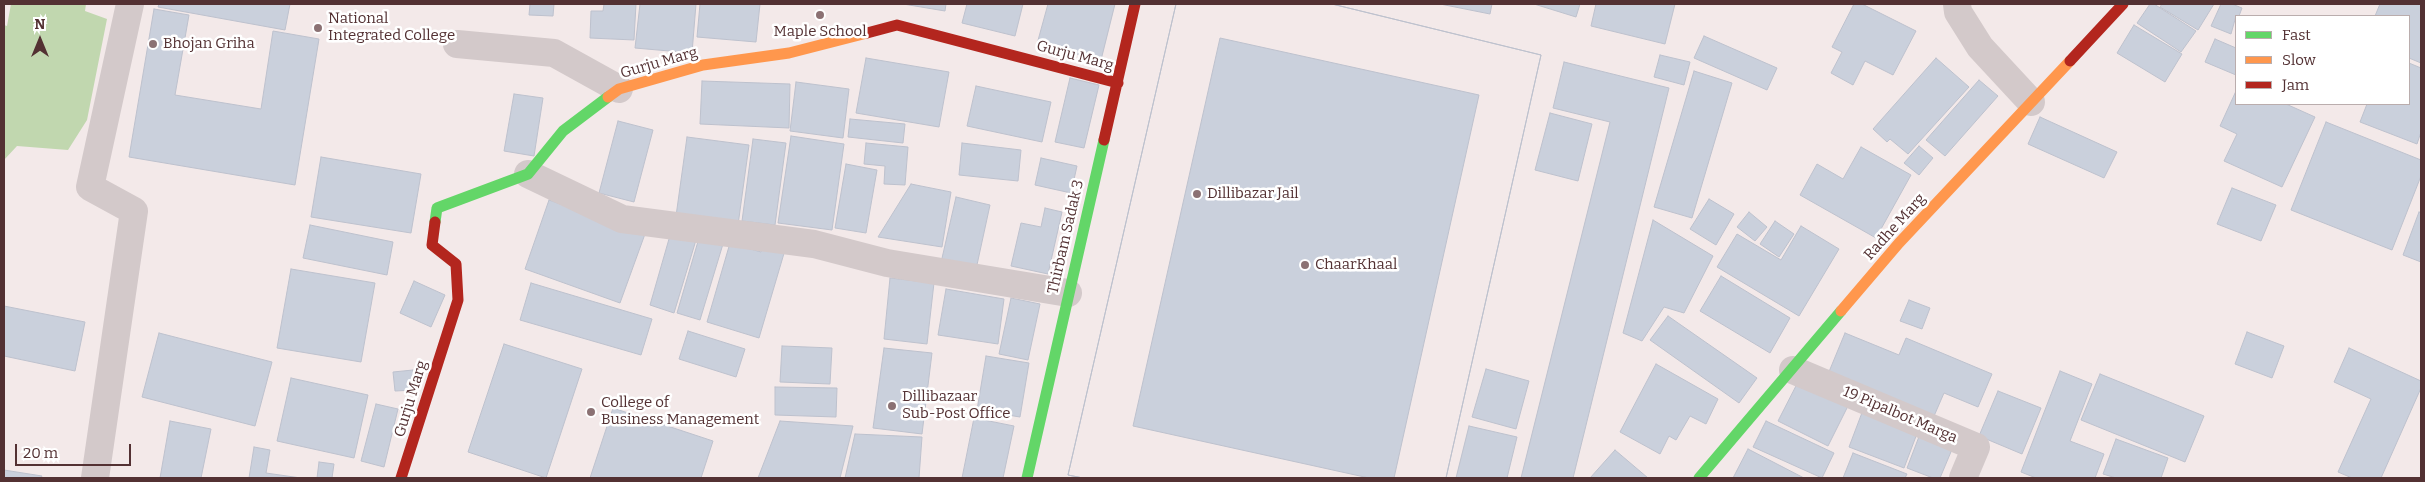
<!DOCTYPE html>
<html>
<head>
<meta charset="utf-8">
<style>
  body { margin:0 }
  #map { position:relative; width:2425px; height:482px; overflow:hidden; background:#f3e9e9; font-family:Bitter,serif }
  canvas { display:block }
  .frame { position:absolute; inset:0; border:5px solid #533133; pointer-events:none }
  .legend { position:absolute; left:2235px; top:15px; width:175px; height:90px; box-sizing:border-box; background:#fff; border:1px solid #baadad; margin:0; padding:6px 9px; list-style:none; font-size:15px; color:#533133 }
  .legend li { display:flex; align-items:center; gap:10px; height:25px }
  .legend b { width:25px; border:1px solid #baadad }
  .north { position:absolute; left:15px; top:15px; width:50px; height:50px; -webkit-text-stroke:4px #fff; paint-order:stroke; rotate:0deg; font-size:14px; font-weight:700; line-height:20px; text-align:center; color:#533133 }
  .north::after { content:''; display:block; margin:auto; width:18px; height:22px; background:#533133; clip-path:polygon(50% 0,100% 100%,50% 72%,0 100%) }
  .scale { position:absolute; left:15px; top:444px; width:116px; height:22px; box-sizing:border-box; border:2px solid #533133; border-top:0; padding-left:6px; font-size:15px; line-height:18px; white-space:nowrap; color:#533133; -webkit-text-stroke:4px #fff; paint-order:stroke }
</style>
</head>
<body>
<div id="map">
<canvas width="2425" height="482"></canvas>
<div class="frame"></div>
<ul class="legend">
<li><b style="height:6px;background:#63d668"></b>Fast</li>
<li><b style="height:6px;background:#ff974d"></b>Slow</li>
<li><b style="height:6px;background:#b3261e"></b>Jam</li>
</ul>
<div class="north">N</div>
<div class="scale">20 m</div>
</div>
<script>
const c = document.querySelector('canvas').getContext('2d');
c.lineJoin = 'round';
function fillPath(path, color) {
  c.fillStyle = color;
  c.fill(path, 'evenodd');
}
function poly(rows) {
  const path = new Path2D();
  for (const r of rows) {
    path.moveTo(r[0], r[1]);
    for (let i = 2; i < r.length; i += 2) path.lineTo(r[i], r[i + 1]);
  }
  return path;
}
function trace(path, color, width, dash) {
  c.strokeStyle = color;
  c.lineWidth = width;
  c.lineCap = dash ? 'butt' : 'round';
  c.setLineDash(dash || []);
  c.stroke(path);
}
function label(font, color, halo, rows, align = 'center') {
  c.font = font + ' Bitter,serif';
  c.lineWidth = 5;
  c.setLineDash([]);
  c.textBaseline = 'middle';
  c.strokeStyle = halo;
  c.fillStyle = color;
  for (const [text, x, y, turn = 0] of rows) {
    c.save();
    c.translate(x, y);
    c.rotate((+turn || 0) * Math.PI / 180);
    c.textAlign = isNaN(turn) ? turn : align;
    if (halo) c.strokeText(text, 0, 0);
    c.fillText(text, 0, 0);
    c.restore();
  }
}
const green = poly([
  [11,4,86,4,85,11,107,19,87,120,68,150,17,146,4,160,4,25,7,26]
]);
const building = poly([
  [159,4,290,4,285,30,158,7,159,4],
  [530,4,554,4,553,16,529,15,530,4],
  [604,4,636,4,634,40,590,38,591,11,603,11,604,4],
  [640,4,696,4,692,53,635,48,640,4],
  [700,4,760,4,756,42,697,37,700,4],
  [903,4,946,4,945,11,903,4],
  [967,4,1023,4,1015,36,962,23,967,4],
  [1048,4,1115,4,1101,60,1037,44,1048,4],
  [1176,4,1332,4,1541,55,1446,478,1394,478,1479,95,1220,38,1133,426,1369,478,1083,478,1068,475,1176,4],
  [1176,4,1332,4,1541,55,1446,478,1083,478,1068,475,1176,4],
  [1440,4,1492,4,1490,14,1440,4],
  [1534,4,1580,4,1576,17,1534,4],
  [1596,4,1675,4,1665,44,1591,26,1596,4],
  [1854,4,1862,4,1916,31,1893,75,1865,61,1853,85,1831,73,1842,52,1832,47,1854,4],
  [2150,4,2154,4,2196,31,2181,52,2137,23,2150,4],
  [2162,4,2214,4,2198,30,2160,7,2162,4],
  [2221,4,2232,4,2242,8,2239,16,2236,16,2231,34,2211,26,2221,4],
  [2380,4,2421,4,2421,63,2409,58,2409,16,2375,16,2380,4],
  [154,9,189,15,175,95,261,109,273,31,319,39,295,185,129,157,154,9],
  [2134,25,2182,54,2165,82,2117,53,2134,25],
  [1704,36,1777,68,1767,90,1694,58,1704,36],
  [2215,39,2236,48,2236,75,2205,62,2215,39],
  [1660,55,1690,62,1684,85,1654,77,1660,55],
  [866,58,949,72,939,127,856,113,866,58],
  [1936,58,1969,87,1908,154,1890,139,1887,142,1873,129,1936,58],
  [1564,62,1669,88,1573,478,1521,478,1610,122,1553,108,1564,62],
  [2409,63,2421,68,2421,132,2417,144,2360,122,2367,104,2409,104,2409,63],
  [1694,71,1732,83,1692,218,1654,207,1694,71],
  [1070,78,1099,85,1084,148,1055,142,1070,78],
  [1979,80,1998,96,1945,156,1926,140,1979,80],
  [702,81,790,84,789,128,700,124,702,81],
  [796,82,849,89,843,138,790,131,796,82],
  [976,86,1051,102,1042,142,967,126,976,86],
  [2236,91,2236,104,2286,104,2315,117,2282,187,2224,161,2237,134,2220,126,2236,91],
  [514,94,543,98,534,156,504,151,514,94],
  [1550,113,1592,124,1578,181,1535,170,1550,113],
  [2040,117,2117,152,2104,178,2028,144,2040,117],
  [850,119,905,124,903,143,848,137,850,119],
  [618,121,653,130,634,202,599,193,618,121],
  [2326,122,2421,160,2421,176,2392,250,2291,210,2326,122],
  [791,136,844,144,832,230,778,223,791,136],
  [687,137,749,145,738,225,676,216,687,137],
  [753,139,786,143,775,225,742,221,753,139],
  [866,143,908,147,905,185,884,184,885,166,864,164,866,143],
  [962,143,1021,150,1018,181,959,175,962,143],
  [1919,146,1933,158,1919,175,1904,163,1919,146],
  [1861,147,1911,175,1876,238,1800,195,1817,164,1843,179,1861,147],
  [321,157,421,174,411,233,311,217,321,157],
  [1041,158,1077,166,1071,193,1035,185,1041,158],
  [846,164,877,170,866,233,835,228,846,164],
  [911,184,951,192,942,247,878,237,911,184],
  [2232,188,2276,205,2261,241,2217,224,2232,188],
  [956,197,990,205,975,274,940,267,956,197],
  [1709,199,1734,214,1716,245,1690,229,1709,199],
  [549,200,645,234,620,303,525,269,549,200],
  [1045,208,1062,212,1048,274,1011,266,1021,223,1041,227,1045,208],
  [1749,212,1767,227,1755,241,1737,227,1749,212],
  [2419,212,2421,213,2421,262,2403,255,2419,212],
  [1653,220,1713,256,1684,313,1664,307,1642,341,1623,333,1653,220],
  [1775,221,1794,234,1779,257,1760,244,1775,221],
  [310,225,393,242,387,275,303,258,310,225],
  [1801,226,1839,249,1799,316,1717,267,1737,234,1781,260,1801,226],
  [671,232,696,240,674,313,650,305,671,232],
  [699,238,723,244,700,320,677,313,699,238],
  [730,243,761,252,763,244,785,250,759,338,707,322,730,243],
  [291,269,375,283,361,362,277,348,291,269],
  [1721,276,1790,318,1770,353,1700,311,1721,276],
  [890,278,934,283,927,344,884,339,890,278],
  [414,281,445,295,431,327,400,313,414,281],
  [531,283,652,319,641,355,520,320,531,283],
  [946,289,1004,299,998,344,938,335,946,289],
  [1011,298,1040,304,1028,360,999,354,1011,298],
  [1909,300,1930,308,1922,329,1900,321,1909,300],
  [4,306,85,322,75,371,4,356,4,306],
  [1668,316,1757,378,1739,403,1650,340,1668,316],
  [688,331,745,349,736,377,679,359,688,331],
  [2247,332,2284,346,2272,378,2235,364,2247,332],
  [159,333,272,362,255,426,142,397,159,333],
  [1845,333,1899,355,1906,338,1992,374,1978,407,1944,393,1931,423,1826,379,1845,333],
  [504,344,582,369,546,478,468,452,504,344],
  [782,346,832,348,830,384,780,382,782,346],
  [884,348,932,353,922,434,873,428,884,348],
  [2349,348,2421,381,2421,388,2381,478,2352,478,2338,472,2371,399,2334,382,2349,348],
  [986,356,1029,363,1020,417,977,410,986,356],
  [1656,364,1718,399,1706,424,1690,416,1676,440,1669,436,1660,454,1620,432,1656,364],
  [1486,369,1529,381,1516,429,1472,417,1486,369],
  [413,370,415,390,395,391,393,372,413,370],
  [2060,371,2092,384,2070,441,2104,454,2095,478,2036,478,2021,472,2060,371],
  [2100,374,2204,416,2185,462,2081,420,2100,374],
  [291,378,368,395,354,458,277,441,291,378],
  [1799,380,1849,404,1828,446,1778,421,1799,380],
  [775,387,837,388,836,417,775,415,775,387],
  [1998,391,2041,408,2022,454,1979,436,1998,391],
  [376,404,398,409,384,467,361,461,376,404],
  [613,408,713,441,701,478,590,478,613,408],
  [1863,410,1918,431,1904,468,1849,447,1863,410],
  [974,418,1014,426,1003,478,962,478,974,418],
  [170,421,211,429,201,478,160,478,170,421],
  [780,421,853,426,840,478,758,478,780,421],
  [1766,421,1834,453,1822,478,1753,447,1766,421],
  [1469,426,1517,437,1507,478,1456,478,1469,426],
  [855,434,922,437,919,478,845,478,855,434],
  [1920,434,1953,447,1940,478,1933,478,1907,468,1920,434],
  [2116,439,2168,458,2161,478,2116,478,2103,474,2116,439],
  [254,447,270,450,266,473,301,478,249,478,254,447],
  [1748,449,1804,478,1733,478,1748,449],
  [1615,450,1648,478,1590,478,1615,450],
  [1853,453,1907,474,1905,478,1843,478,1853,453],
  [319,462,334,464,332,478,317,478,319,462],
  [4,470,42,476,41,478,4,478,4,470]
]);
const street = poly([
  [1957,4,1958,12,1980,47,2031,102],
  [457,44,554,53,619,89],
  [528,174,622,219,814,244,887,263,1068,293],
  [1793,370,1976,447,1963,478],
  [95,478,134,211,90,187,130,4]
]);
const fast = poly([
  [435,222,437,208,528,174,563,131,608,97],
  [1027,478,1104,140],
  [1699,478,1841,311]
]);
const slow = poly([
  [608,97,619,89,703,65,789,53,867,33],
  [1841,311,1899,243,2070,61]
]);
const jam = poly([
  [867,33,897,25,1118,83],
  [2070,61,2123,4],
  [1104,140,1135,4],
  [401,478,458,300,456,264,432,245,435,222]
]);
const markers = [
  [820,15,5,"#8b7173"],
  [318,28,5,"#8b7173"],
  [153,44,5,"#8b7173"],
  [1197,194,5,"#8b7173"],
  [1305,265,5,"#8b7173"],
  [892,406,5,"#8b7173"],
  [591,412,5,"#8b7173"]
];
const poiNames = [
  ["National",328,19],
  ["Integrated College",328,36],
  ["Maple School",820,32,"center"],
  ["Bhojan Griha",163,44],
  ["Dillibazar Jail",1207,194],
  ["ChaarKhaal",1315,265],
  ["Dillibazaar",902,397],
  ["Sub-Post Office",902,414],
  ["College of",601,403],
  ["Business Management",601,420]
];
const streetNames = [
  ["Gurju Marg",1075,56,15],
  ["Gurju Marg",659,63,-16],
  ["Radhe Marg",1895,227,-48],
  ["Thirbam Sadak 3",1066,237,-77],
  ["Gurju Marg",411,399,-73],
  ["19 Pipalbot Marga",1900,415,23]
];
fillPath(green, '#c1d7af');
fillPath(building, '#cad0dc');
trace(building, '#bdc1cd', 1);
trace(street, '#d3c9ca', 28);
trace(fast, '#63d668', 11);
trace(slow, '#ff974d', 11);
trace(jam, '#b3261e', 11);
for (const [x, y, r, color] of markers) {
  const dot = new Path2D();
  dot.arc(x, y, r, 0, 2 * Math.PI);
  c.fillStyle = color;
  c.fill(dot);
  trace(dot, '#fff', 2);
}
label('15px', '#533133', '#fff', poiNames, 'left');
label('15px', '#533133', '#fff', streetNames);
</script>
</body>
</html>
